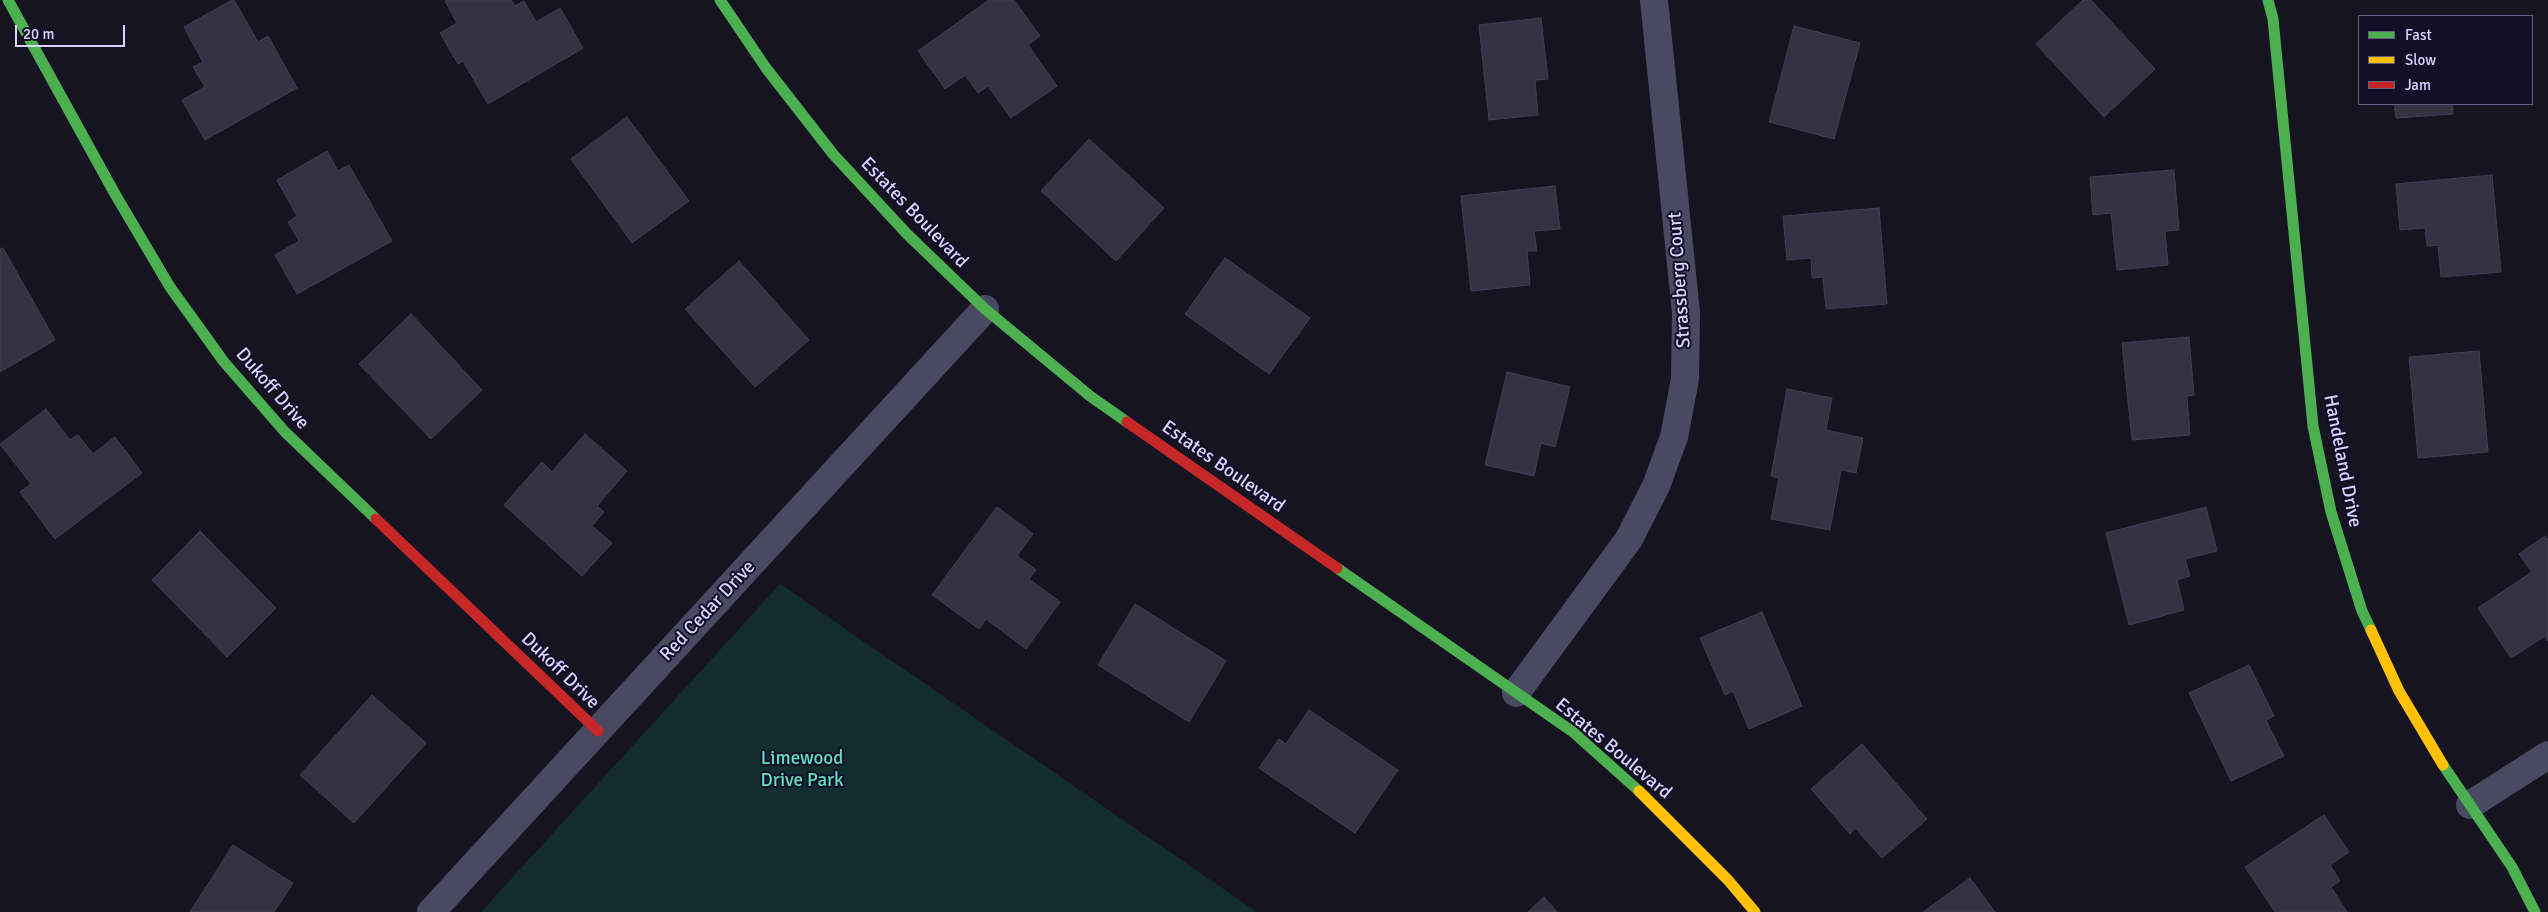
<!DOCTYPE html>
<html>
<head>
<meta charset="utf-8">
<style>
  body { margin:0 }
  #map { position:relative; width:2548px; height:912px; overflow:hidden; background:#161421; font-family:Signika,sans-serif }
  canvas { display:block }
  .legend { position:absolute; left:2358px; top:15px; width:175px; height:90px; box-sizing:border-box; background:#130f26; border:1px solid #625e7d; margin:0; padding:6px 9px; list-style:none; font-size:15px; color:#d9d4ff }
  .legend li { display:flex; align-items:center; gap:10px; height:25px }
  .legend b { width:25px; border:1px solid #625e7d }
  .scale { position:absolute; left:15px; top:25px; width:110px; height:22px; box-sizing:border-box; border:2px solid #d9d4ff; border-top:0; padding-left:6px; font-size:15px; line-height:18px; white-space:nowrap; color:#d9d4ff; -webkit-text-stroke:4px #130f26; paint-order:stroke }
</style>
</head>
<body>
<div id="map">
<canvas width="2548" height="912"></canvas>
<ul class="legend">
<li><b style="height:6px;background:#4caf50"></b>Fast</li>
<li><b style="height:6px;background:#ffc107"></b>Slow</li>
<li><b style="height:6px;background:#c62828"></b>Jam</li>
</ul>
<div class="scale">20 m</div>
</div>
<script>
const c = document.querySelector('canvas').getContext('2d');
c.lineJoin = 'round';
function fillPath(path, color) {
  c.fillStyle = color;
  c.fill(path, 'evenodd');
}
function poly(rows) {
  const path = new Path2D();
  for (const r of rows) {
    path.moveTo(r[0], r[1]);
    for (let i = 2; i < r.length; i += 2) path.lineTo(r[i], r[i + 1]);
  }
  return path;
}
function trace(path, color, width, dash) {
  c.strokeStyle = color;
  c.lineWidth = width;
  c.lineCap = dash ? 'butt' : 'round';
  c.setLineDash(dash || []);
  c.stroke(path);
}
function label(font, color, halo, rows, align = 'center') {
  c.font = font + ' Signika,sans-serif';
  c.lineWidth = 4;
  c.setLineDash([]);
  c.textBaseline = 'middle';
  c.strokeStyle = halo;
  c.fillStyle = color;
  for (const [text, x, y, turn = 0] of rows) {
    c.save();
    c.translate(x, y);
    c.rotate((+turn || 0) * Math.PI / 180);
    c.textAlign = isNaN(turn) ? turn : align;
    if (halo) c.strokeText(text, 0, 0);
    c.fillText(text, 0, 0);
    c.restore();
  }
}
const green = poly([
  [780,584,1257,912,481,912]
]);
const building = poly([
  [232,0,234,0,258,42,268,36,297,88,205,140,182,100,205,87,193,67,203,62,184,27,232,0],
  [447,0,511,0,515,6,524,1,536,22,560,8,583,48,488,104,463,61,458,64,440,33,457,23,445,1,447,0],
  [989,0,1014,0,1040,36,1028,45,1057,86,1011,118,988,86,978,93,965,75,945,89,918,51,989,0],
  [2083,0,2091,0,2155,69,2104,117,2036,44,2083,0],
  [1541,18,1548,79,1535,80,1538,115,1489,120,1479,25,1541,18],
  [1794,26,1860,43,1834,139,1769,122,1794,26],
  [2394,104,2452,104,2453,114,2396,118,2394,104],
  [627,117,689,201,632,243,571,159,627,117],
  [1089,139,1164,208,1116,261,1041,191,1089,139],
  [327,151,338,171,349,165,392,241,297,294,275,255,299,241,288,222,297,216,277,180,327,151],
  [2174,170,2179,230,2165,231,2168,265,2117,270,2111,213,2093,215,2090,177,2174,170],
  [2492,175,2501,272,2441,277,2438,245,2427,246,2425,228,2400,230,2396,184,2492,175],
  [1555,186,1560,229,1534,231,1537,251,1527,251,1530,285,1471,291,1461,196,1555,186],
  [1879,208,1887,304,1826,309,1823,277,1812,278,1811,258,1787,260,1783,216,1879,208],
  [3,248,55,340,0,372,0,249,3,248],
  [1225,258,1310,318,1269,374,1185,314,1225,258],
  [739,261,809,340,755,387,685,309,739,261],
  [411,314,482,390,431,439,359,364,411,314],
  [2189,337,2194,395,2187,396,2190,435,2132,440,2122,343,2189,337],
  [2479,351,2488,452,2418,458,2409,357,2479,351],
  [1507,372,1570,387,1555,447,1541,443,1534,476,1485,465,1507,372],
  [1787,389,1832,398,1826,430,1863,438,1856,473,1841,470,1830,530,1771,519,1779,478,1771,476,1787,389],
  [46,409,70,440,78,435,93,454,115,437,142,473,55,539,20,492,31,484,0,444,46,409],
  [585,434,627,471,597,506,604,512,592,526,612,543,582,576,504,505,542,462,552,472,585,434],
  [997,507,1033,534,1017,556,1036,570,1029,579,1060,602,1026,649,986,619,979,629,932,595,997,507],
  [2206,507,2217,551,2185,559,2190,576,2177,580,2184,610,2129,625,2106,533,2206,507],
  [200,531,276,608,227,657,152,580,200,531],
  [2545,536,2548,540,2548,641,2545,636,2511,658,2478,608,2532,572,2519,554,2545,536],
  [1135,604,1226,661,1189,722,1098,665,1135,604],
  [1762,612,1802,706,1749,729,1733,691,1725,695,1700,638,1762,612],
  [2249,665,2274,716,2266,720,2284,756,2231,781,2189,693,2249,665],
  [372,695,426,743,354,823,300,775,372,695],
  [1309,710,1398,770,1355,833,1259,768,1279,739,1286,744,1309,710],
  [1862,744,1927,819,1882,858,1855,828,1850,834,1811,789,1862,744],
  [2324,815,2349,852,2330,865,2340,881,2331,887,2347,912,2275,912,2245,867,2324,815],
  [233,845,293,883,274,912,190,912,233,845],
  [1970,878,1995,912,1923,912,1970,878],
  [1544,897,1557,912,1528,912,1544,897]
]);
const street = poly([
  [1516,693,1629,539,1656,486,1674,437,1685,379,1686,313,1654,0],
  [2470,805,2548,755],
  [431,912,985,309]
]);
const fast = poly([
  [8,0,115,194,170,287,224,362,285,432,376,519],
  [720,0,766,68,833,154,907,234,985,309,1090,396,1127,422],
  [2268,0,2273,19,2313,426,2331,512,2362,611,2371,630],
  [1337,568,1573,732,1639,791],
  [2443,765,2512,867,2535,912]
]);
const slow = poly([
  [2371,630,2399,691,2443,765],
  [1639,791,1728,880,1755,912]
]);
const jam = poly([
  [1127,422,1337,568],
  [376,519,598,731]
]);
const streetNames = [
  ["Estates Boulevard",914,213,46],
  ["Strassberg Court",1680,280,-94],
  ["Dukoff Drive",272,389,49],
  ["Handeland Drive",2342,461,79],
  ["Estates Boulevard",1223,467,35],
  ["Red Cedar Drive",708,611,-47],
  ["Dukoff Drive",560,671,44],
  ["Estates Boulevard",1613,749,40]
];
const parkNames = [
  ["Limewood",802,759],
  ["Drive Park",802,781]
];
fillPath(green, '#132c2d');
fillPath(building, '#343243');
trace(building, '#433f54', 1);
trace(street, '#4a4962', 28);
trace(fast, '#4caf50', 11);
trace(slow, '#ffc107', 11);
trace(jam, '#c62828', 11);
label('19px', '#d9d4ff', '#130f26', streetNames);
label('19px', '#5fe0c0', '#130f26', parkNames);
</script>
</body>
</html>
